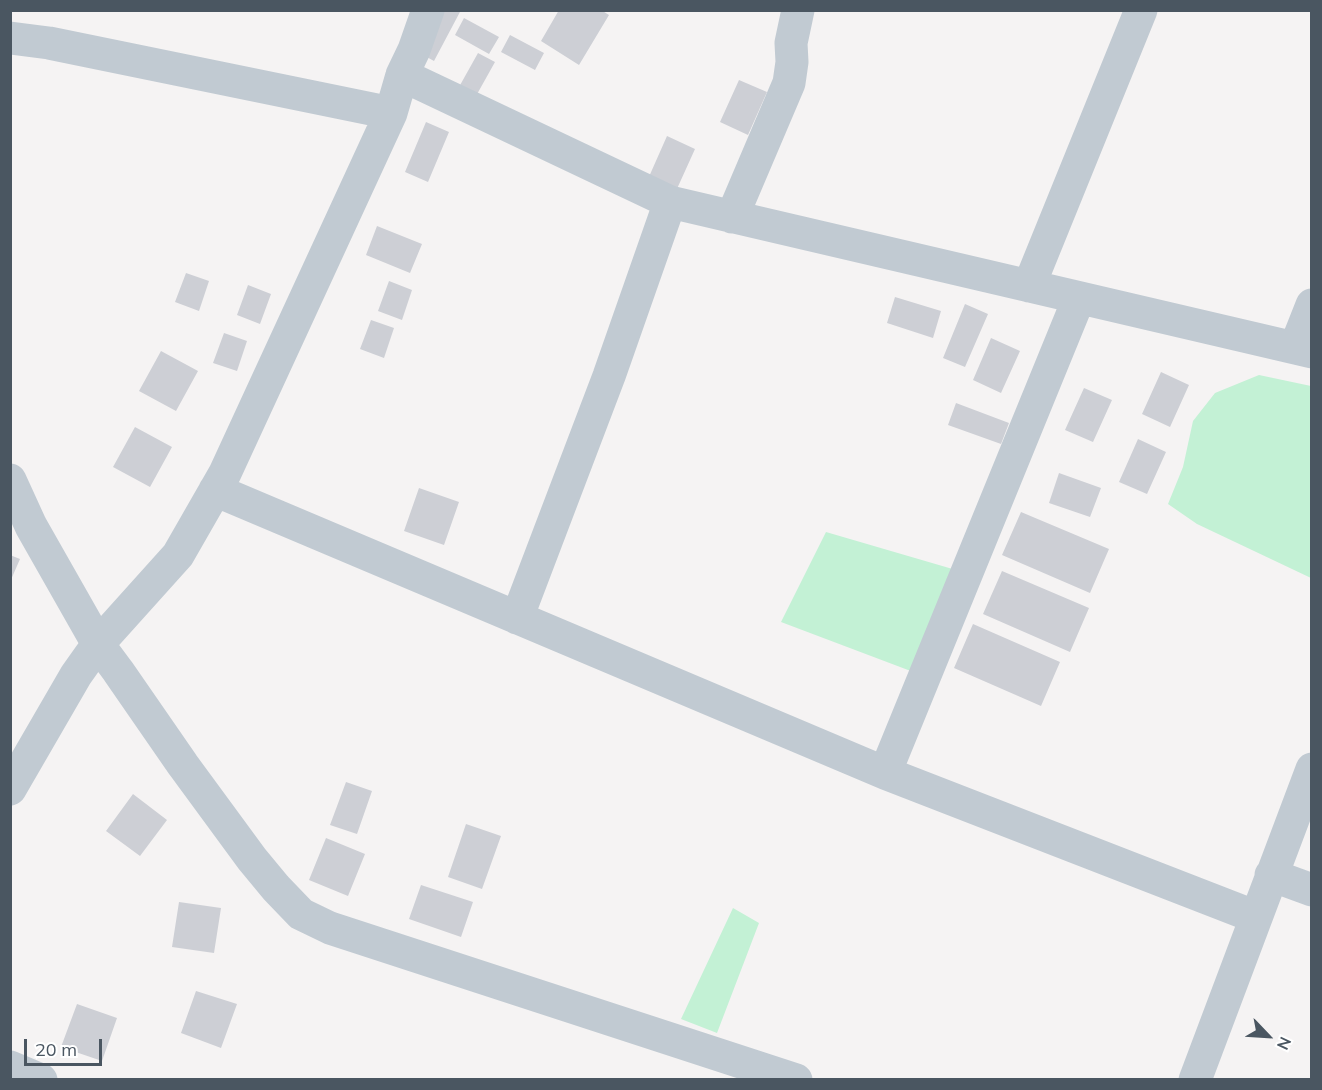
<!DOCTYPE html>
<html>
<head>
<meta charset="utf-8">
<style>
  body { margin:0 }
  #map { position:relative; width:1322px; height:1090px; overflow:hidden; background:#f5f3f3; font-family:Mulish,sans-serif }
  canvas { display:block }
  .frame { position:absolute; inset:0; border:12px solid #4a5661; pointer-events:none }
  .north { position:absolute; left:1238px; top:1006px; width:60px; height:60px; -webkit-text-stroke:4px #fff; paint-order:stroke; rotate:115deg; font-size:16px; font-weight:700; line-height:24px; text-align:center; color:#4a5661 }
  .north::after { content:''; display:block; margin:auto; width:21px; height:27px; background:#4a5661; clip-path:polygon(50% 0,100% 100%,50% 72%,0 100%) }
  .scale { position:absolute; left:24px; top:1039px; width:78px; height:27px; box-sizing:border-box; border:3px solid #4a5661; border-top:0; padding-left:8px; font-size:18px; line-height:21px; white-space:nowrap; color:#4a5661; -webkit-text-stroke:4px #fff; paint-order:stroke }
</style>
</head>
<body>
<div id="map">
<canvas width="1322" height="1090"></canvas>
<div class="frame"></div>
<div class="north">N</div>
<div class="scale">20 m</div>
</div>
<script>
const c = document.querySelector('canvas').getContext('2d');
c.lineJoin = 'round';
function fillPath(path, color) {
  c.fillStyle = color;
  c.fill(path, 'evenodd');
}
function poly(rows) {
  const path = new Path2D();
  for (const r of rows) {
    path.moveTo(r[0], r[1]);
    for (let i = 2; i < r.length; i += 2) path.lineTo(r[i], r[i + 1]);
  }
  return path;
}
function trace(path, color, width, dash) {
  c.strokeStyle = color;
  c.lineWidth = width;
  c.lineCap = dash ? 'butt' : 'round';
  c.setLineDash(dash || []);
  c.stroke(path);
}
const green = poly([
  [1259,375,1311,386,1311,578,1197,524,1168,504,1183,467,1193,421,1215,393],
  [826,532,956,570,916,673,781,622],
  [733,908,759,923,717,1033,681,1019]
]);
const building = poly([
  [436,10,461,10,434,61,414,50],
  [559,10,601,10,609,15,579,65,541,41],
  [464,18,499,37,489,54,455,35],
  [510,35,544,53,535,70,501,52],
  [478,53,495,62,476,96,459,87],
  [739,80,767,92,748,135,720,122],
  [426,122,449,132,428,182,405,172],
  [667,136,695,149,676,191,648,179],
  [377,226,422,244,410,273,366,255],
  [186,273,209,281,199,311,175,302],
  [389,281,412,290,402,320,378,311],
  [248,285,271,294,260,324,237,315],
  [895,297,941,311,933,338,887,323],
  [965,304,988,314,965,367,943,358],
  [371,320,394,328,384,358,360,349],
  [224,333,247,341,237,371,213,363],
  [991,338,1020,351,1001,393,973,380],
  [161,351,198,371,176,411,139,391],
  [1161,372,1189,385,1170,427,1142,414],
  [1084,388,1112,400,1093,442,1065,430],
  [956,403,1009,423,1001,444,948,425],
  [135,427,172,447,150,487,113,467],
  [1138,439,1166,452,1147,494,1119,482],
  [1059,473,1101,488,1090,517,1049,503],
  [419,488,459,502,444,545,404,531],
  [1021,512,1109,549,1090,593,1002,555],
  [10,555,20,559,10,582],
  [1002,571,1089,608,1070,652,983,614],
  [973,624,1060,662,1041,706,954,668],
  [346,782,372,791,357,834,330,825],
  [133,794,167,820,140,856,106,831],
  [466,824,501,836,482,889,448,877],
  [326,838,365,854,348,896,309,880],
  [421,885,473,902,461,937,409,919],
  [179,902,221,908,214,953,172,947],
  [196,991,237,1004,221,1048,181,1033],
  [77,1004,117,1018,102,1061,61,1047]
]);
const minor = poly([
  [10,38,49,43,391,113],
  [402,75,670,202,1312,352],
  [732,217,789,83,792,62,791,43,798,10],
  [1029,286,1141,10],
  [1295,348,1312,305],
  [10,480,31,526,98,644,118,671,183,765,252,859,276,888,301,914,330,928,796,1080],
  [215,490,885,773,1256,917],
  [517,618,609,376,670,202],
  [885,773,1079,298],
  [10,789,76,675,98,644,178,555,225,473,391,113,402,75,414,50,428,10],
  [1271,875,1312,890],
  [10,1067,41,1080],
  [1195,1080,1312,769]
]);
fillPath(green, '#c3f1d5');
fillPath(building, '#cdcfd5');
trace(minor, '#c1cad2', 33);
</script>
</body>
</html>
